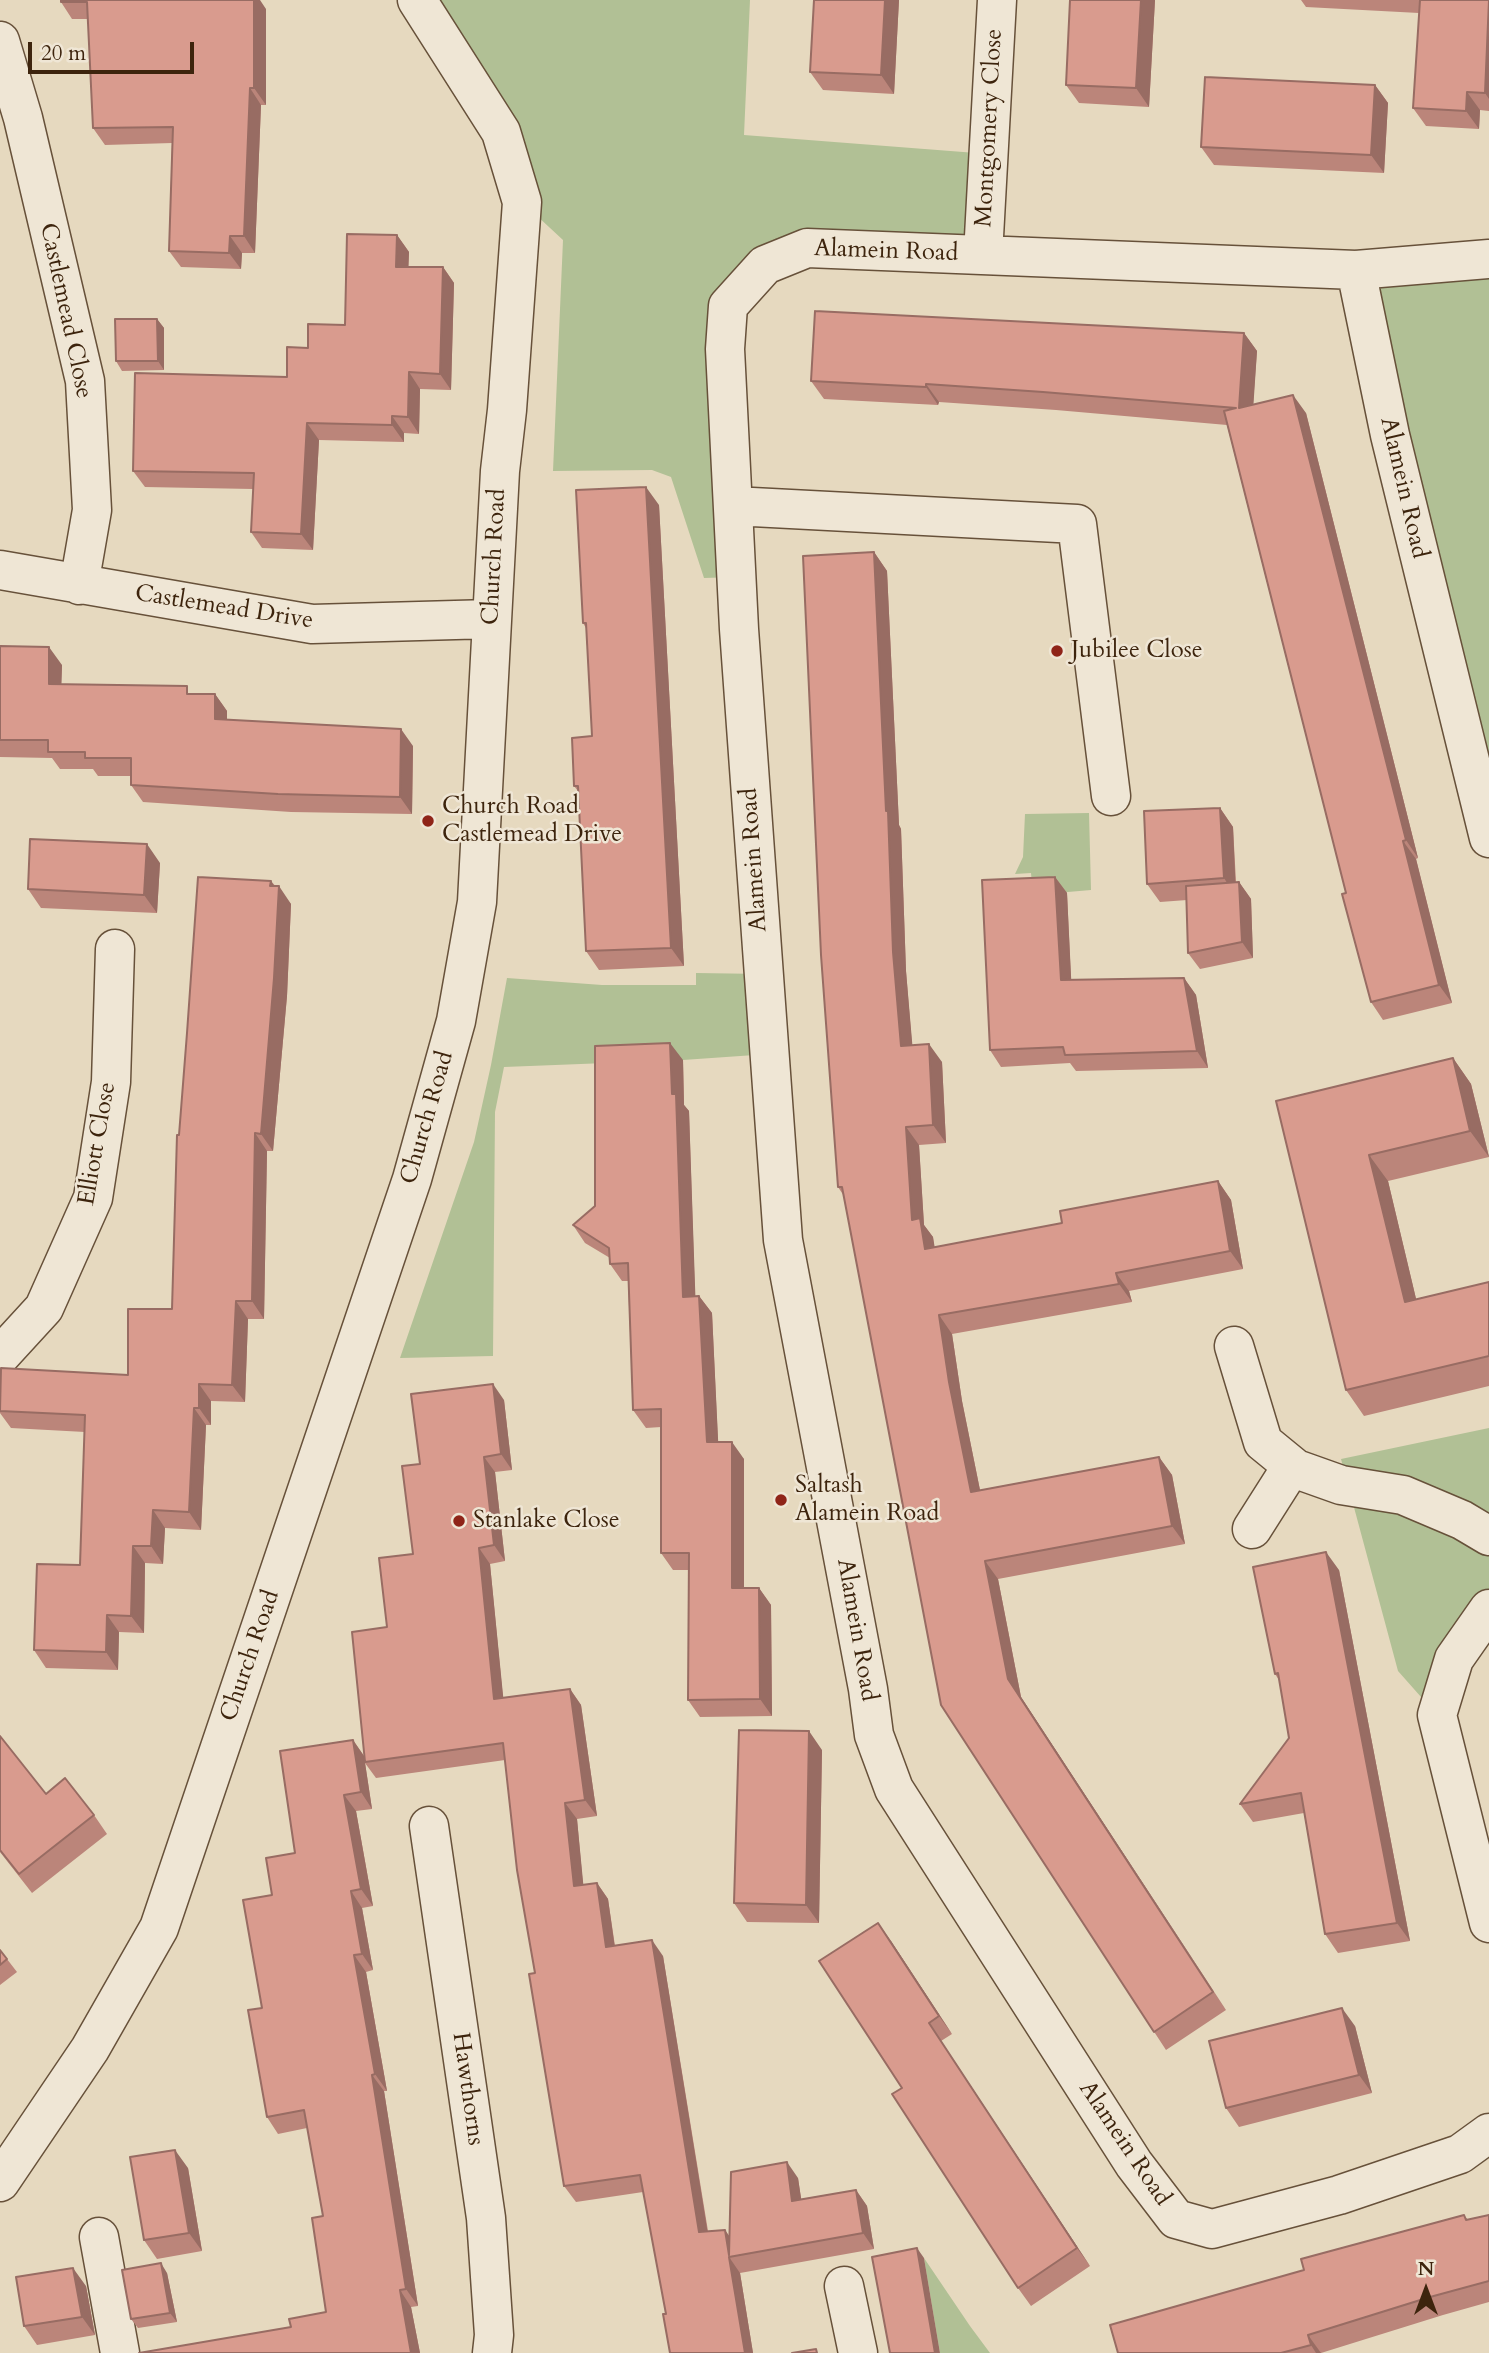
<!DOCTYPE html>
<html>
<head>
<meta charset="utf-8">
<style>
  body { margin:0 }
  #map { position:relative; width:1489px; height:2353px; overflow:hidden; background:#e6d9bf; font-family:Cardo,serif }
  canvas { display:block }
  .north { position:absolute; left:1391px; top:2255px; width:70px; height:70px; -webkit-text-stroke:5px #efe6d5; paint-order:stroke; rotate:0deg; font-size:19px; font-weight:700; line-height:28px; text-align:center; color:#3d240d }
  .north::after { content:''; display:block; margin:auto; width:24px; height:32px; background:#3d240d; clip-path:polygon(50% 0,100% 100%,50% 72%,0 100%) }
  .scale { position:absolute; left:28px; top:42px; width:166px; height:32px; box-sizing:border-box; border:4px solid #3d240d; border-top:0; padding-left:9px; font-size:21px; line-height:24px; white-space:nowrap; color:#3d240d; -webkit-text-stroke:5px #efe6d5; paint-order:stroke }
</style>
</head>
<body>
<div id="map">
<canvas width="1489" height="2353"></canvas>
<div class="north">N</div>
<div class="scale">20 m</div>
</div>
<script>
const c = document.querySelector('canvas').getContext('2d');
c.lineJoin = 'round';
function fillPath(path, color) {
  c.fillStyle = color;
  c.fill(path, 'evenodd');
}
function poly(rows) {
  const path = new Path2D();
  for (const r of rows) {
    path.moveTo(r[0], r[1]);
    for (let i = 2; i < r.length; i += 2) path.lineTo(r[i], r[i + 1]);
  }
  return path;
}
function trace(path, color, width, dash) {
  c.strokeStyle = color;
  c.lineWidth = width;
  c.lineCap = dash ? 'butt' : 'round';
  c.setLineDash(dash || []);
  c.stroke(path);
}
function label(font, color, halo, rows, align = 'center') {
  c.font = font + ' Cardo,serif';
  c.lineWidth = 5;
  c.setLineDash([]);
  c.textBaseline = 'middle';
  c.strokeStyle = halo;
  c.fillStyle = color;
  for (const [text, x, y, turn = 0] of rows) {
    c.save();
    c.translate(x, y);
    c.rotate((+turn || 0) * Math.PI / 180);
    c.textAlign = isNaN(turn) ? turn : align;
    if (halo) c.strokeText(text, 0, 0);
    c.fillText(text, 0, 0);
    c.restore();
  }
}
const green = poly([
  [417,0,750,0,744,135,989,154,983,255,807,248,728,306,737,577,704,578,671,477,652,470,553,471,563,240,522,202],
  [1489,259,1489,836,1358,279],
  [1089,813,1091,890,1033,895,1031,873,1015,874,1023,857,1025,814],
  [696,973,764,974,769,1054,683,1060,504,1067,495,1112,493,1356,400,1358,474,1142,491,1065,507,978,602,985,696,985],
  [1489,1428,1489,1609,1437,1715,1398,1671,1341,1459],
  [924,2258,970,2326,990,2353,940,2353]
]);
const minor = poly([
  [0,41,23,118,85,381,92,510,79,585],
  [983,255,997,0],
  [1489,259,1356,270,807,248,765,265,728,306,725,349,739,629,783,1240,868,1689,874,1735,894,1789,1134,2164,1176,2219,1212,2229,1339,2195,1460,2154,1489,2133],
  [1356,270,1390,435,1489,838],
  [733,506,1077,524,1111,796],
  [0,570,312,624,491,619],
  [1234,1346,1263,1442,1296,1469,1341,1485,1403,1495,1462,1520,1489,1536],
  [0,1356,44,1308,93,1198,111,1082,115,949],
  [1252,1529,1292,1466],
  [1489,1609,1454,1659,1437,1715,1489,1923],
  [429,1826,486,2218,494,2335,492,2353],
  [0,2182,90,2049,159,1928,412,1179,456,1021,477,902,500,471,507,410,522,202,501,132,417,0],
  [99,2237,120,2353],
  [844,2286,858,2353]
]);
const wall = poly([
  [61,0,266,9,266,105,261,105,255,253,242,253,241,269,181,267,169,251,172,143,105,145,93,128,88,19,72,19,61,2],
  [814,0,899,0,894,94,823,90,810,72],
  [1070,0,1155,0,1149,107,1079,103,1066,85],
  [1301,0,1489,0,1489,111,1480,110,1479,129,1426,126,1413,108,1419,13,1306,7],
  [1375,85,1388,103,1384,173,1214,165,1201,147],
  [397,235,409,252,408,267,443,267,454,283,451,390,420,389,419,434,404,433,404,442,319,440,313,550,262,548,251,532,253,489,145,487,133,471,287,377,308,348,345,325],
  [157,319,164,328,164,370,122,371,116,361],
  [1244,333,1257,351,1253,404,1306,413,1418,858,1416,859,1452,1003,1383,1020,1371,1002,1346,893,1227,425,1056,410,939,402,938,405,824,399,811,381],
  [659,505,684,966,599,970,586,951,578,791,574,786,592,736,586,628,583,623],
  [874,552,887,571,899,825,901,829,906,971,912,1045,942,1062,946,1143,919,1145,924,1225,933,1237,934,1247,1062,1223,1218,1181,1231,1200,1243,1269,1129,1291,1132,1302,952,1334,962,1401,980,1490,1159,1457,1172,1475,1185,1544,998,1579,1021,1697,1226,2010,1166,2050,941,1705,844,1196,838,1187],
  [0,646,62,665,61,684,192,694,215,694,227,711,227,720,413,746,412,814,291,812,143,802,131,785,131,776,98,776,93,769,60,769,52,758,0,757],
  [1220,808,1233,827,1236,882,1239,882,1251,899,1253,958,1200,969,1188,953,1187,900,1160,902,1147,884],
  [160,863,157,913,41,908,28,889],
  [1055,877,1067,893,1071,980,1184,978,1196,995,1208,1068,1076,1071,1070,1063,1001,1067,990,1050],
  [271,881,291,904,287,996,273,1151,267,1151,264,1319,248,1319,245,1402,211,1401,211,1425,206,1425,201,1530,165,1528,163,1564,145,1563,144,1633,119,1632,118,1670,46,1668,34,1650,80,1565,85,1432,11,1428,0,1413,0,1382,128,1375,172,1309,179,1135],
  [1453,1058,1471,1084,1489,1157,1388,1181,1416,1299,1489,1282,1489,1386,1364,1416,1346,1390,1276,1101],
  [683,1060,684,1105,689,1111,695,1296,699,1296,712,1313,718,1442,744,1459,744,1588,759,1588,771,1605,772,1716,700,1717,688,1700,689,1570,673,1570,661,1553,661,1427,646,1428,633,1410,628,1281,622,1281,610,1264,610,1258,585,1243,573,1225,595,1206],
  [504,1400,512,1470,495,1472,505,1561,490,1564,503,1698,570,1689,581,1705,597,1816,577,1819,583,1885,597,1883,608,1899,615,1946,663,1956,708,2231,725,2230,729,2236,798,2178,801,2199,856,2190,867,2206,874,2249,740,2273,753,2353,670,2353,666,2314,643,2192,576,2202,564,2186,505,1760,376,1778,365,1763,372,1809,356,1811,373,1906,362,1908,373,1970,366,1972,387,2091,384,2091,418,2306,411,2307,420,2353,139,2353,291,2327,326,2312,323,2216,307,2128,278,2134,267,2117,262,2008,272,1895,295,1853,353,1740,364,1756,387,1627,413,1554,420,1464],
  [1339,1570,1410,1941,1338,1953,1325,1934,1304,1813,1253,1822,1240,1804,1289,1738,1279,1680,1275,1674],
  [0,1736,46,1794,94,1815,107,1834,32,1893,0,1852],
  [822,1750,819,1923,747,1922,734,1903],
  [891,1941,952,2034,941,2041,1090,2266,1031,2306,1018,2288,902,2088],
  [0,1950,17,1972,0,1985],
  [1355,2026,1372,2093,1239,2127,1226,2108],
  [188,2168,202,2251,157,2259,144,2240],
  [1464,2215,1468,2220,1489,2215,1489,2302,1443,2315,1321,2353,1118,2353,1304,2270],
  [167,2273,177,2322,138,2328,131,2319],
  [86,2286,95,2335,37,2345,24,2326]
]);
const shadedWall = poly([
  [254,0,260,0,266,9,266,105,254,88],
  [885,0,899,0,894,94,881,75],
  [1141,0,1155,0,1149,107,1136,88],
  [1489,19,1489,99,1485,93],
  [1375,85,1388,103,1384,173,1371,155],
  [250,88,261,105,255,253,244,236],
  [1467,92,1480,110,1479,129,1466,111],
  [397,235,409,252,408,283,396,267],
  [230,236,242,253,241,269,229,253],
  [443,267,454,283,451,390,440,374],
  [157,319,164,328,164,370,158,361],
  [1244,333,1257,351,1252,426,1239,408],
  [409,372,420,389,419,434,408,417],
  [926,384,939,402,938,405,926,387],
  [1293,395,1306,413,1418,858,1406,840],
  [392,416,404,433,404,442,392,425],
  [307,423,319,440,313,550,301,534],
  [646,487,659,505,684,966,671,948],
  [874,552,887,571,899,825,901,829,906,971,914,1064,901,1046,893,952],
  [49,647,62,665,61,701,49,684],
  [215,694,227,711,227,737,215,719],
  [401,729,413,746,412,814,400,797],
  [1220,808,1233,827,1236,897,1224,878],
  [1403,841,1416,859,1452,1003,1439,985],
  [147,844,160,863,157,913,144,895],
  [1055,877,1067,893,1072,996,1061,980],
  [271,881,279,893,279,886,291,904,287,996,273,1151,261,1134],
  [1239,882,1251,899,1253,958,1242,942],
  [1184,978,1196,995,1208,1068,1197,1051],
  [670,1043,683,1060,684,1105,689,1111,696,1314,683,1297,672,1094],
  [929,1044,942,1062,946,1143,933,1125],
  [1453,1058,1471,1084,1489,1157,1470,1131],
  [906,1127,919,1145,924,1225,933,1237,938,1267,925,1249,912,1220],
  [255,1133,267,1151,264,1319,252,1301],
  [1369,1155,1388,1181,1423,1328,1405,1302],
  [1218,1181,1231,1200,1243,1269,1230,1251],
  [1116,1273,1129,1291,1132,1302,1119,1284],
  [699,1296,712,1313,719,1459,707,1442],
  [236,1301,248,1319,245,1402,232,1385],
  [939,1315,952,1334,962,1401,984,1510,971,1492,949,1382],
  [199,1384,211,1401,211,1425,199,1408],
  [493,1384,504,1400,512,1470,501,1454],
  [194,1408,206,1425,201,1530,189,1512],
  [732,1442,744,1459,744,1605,732,1588],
  [484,1457,495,1472,505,1561,494,1545],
  [1159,1457,1172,1475,1185,1544,1172,1526],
  [153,1510,165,1528,163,1564,151,1546],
  [133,1546,145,1563,144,1633,131,1616],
  [479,1548,490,1564,505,1715,494,1699],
  [1326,1552,1339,1570,1410,1941,1397,1923],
  [985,1561,998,1579,1021,1697,1226,2010,1008,1679],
  [759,1588,771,1605,772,1716,760,1699],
  [107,1615,119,1632,118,1670,106,1652],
  [570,1689,581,1705,597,1816,585,1800],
  [809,1731,822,1750,819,1923,806,1905],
  [353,1740,364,1756,372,1809,361,1792],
  [344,1795,356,1811,373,1906,361,1889],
  [565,1803,577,1819,585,1902,574,1886],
  [597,1883,608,1899,617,1963,606,1947],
  [351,1891,362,1908,373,1970,362,1954],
  [878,1923,891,1941,952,2034,939,2016],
  [652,1940,663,1956,710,2247,699,2232],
  [354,1955,366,1972,387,2091,375,2074],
  [1342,2008,1355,2026,1372,2093,1359,2075],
  [929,2023,941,2041,1090,2266,1077,2248],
  [372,2075,384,2091,418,2306,406,2289],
  [175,2150,188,2168,202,2251,189,2233],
  [787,2162,798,2178,804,2217,792,2201],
  [856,2190,867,2206,874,2249,863,2233],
  [725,2230,736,2246,729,2255],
  [917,2248,924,2258,940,2353,935,2353],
  [729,2257,740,2273,753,2353,745,2353],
  [161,2263,167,2273,177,2322,170,2313],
  [73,2268,86,2286,95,2335,82,2317],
  [400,2290,411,2307,420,2353,411,2353],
  [1308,2335,1321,2353,1316,2353,1311,2345]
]);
const building = poly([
  [61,0,254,0,254,88,250,88,244,236,230,236,229,253,169,251,173,127,93,128,87,2,61,2,61,0],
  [814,0,885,0,881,75,810,72,814,0],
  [1070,0,1141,0,1136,88,1066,85,1070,0],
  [1420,0,1489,0,1485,93,1467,92,1466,111,1413,108,1420,0],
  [1205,77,1375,85,1371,155,1201,147,1205,77],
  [347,234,397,235,396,267,443,267,440,374,409,372,408,417,392,416,392,425,307,423,301,534,251,532,254,473,133,471,135,373,287,377,287,347,308,348,308,324,345,325,347,234],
  [815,311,1244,333,1239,408,1293,395,1406,840,1403,841,1439,985,1371,1002,1342,894,1346,893,1224,411,1236,408,1043,392,926,384,926,387,811,381,815,311],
  [115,319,157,319,158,361,116,361,115,319],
  [646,487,671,948,586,951,578,786,574,786,572,738,592,736,586,623,583,623,576,490,646,487],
  [874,552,886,811,888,811,893,952,901,1046,929,1044,933,1125,906,1127,912,1220,920,1218,925,1249,1062,1223,1060,1211,1218,1181,1230,1251,1116,1273,1119,1284,939,1315,949,1382,971,1492,1159,1457,1172,1526,985,1561,1008,1679,1213,1992,1154,2032,941,1705,842,1187,838,1187,821,955,803,556,874,552],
  [0,646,49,647,49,684,187,686,187,694,215,694,215,719,401,729,400,797,278,794,131,785,131,758,85,758,85,752,48,752,48,740,0,740,0,646],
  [1220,808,1224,878,1147,884,1144,811,1220,808],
  [30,839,147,844,144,895,28,889,30,839],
  [198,877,271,881,270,886,279,886,274,978,261,1134,255,1133,252,1301,236,1301,232,1385,199,1384,199,1408,194,1408,189,1512,153,1510,151,1546,133,1546,131,1616,107,1615,106,1652,34,1650,37,1564,80,1565,85,1415,0,1411,1,1368,128,1375,128,1309,172,1309,177,1135,179,1135,187,1033,198,877],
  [1055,877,1061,980,1184,978,1197,1051,1065,1055,1063,1047,990,1050,982,880,1055,877],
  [1239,882,1242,942,1188,953,1186,886,1239,882],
  [670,1043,672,1094,676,1094,683,1297,699,1296,707,1442,732,1442,732,1588,759,1588,760,1699,688,1700,689,1553,661,1553,661,1409,633,1410,628,1263,610,1264,609,1248,573,1225,595,1206,595,1046,670,1043],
  [1453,1058,1470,1131,1369,1155,1405,1302,1489,1282,1489,1356,1346,1390,1276,1101,1453,1058],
  [493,1384,501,1454,484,1457,494,1545,479,1548,494,1699,570,1689,585,1800,565,1803,574,1886,597,1883,606,1947,652,1940,699,2232,725,2230,729,2255,731,2172,787,2162,792,2201,856,2190,863,2233,729,2257,745,2353,670,2353,663,2314,666,2314,640,2175,564,2186,529,1974,535,1973,517,1870,503,1743,365,1762,352,1632,387,1627,379,1558,413,1554,402,1466,420,1464,411,1394,493,1384],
  [1326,1552,1397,1923,1325,1934,1301,1793,1240,1804,1289,1738,1278,1673,1275,1674,1253,1567,1326,1552],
  [739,1730,809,1731,806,1905,734,1903,739,1730],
  [0,1736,46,1794,65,1778,94,1815,19,1874,0,1850,0,1736],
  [353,1740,361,1792,344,1795,361,1889,351,1891,362,1954,354,1955,375,2074,372,2075,406,2289,400,2290,411,2353,139,2353,291,2327,289,2319,326,2312,312,2218,323,2216,304,2110,267,2117,248,2010,262,2008,243,1900,272,1895,266,1858,295,1853,280,1751,353,1740],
  [878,1923,939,2016,929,2023,1077,2248,1018,2288,892,2094,902,2088,819,1961,878,1923],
  [0,1950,7,1959,0,1965,0,1950],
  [1342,2008,1359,2075,1226,2108,1209,2041,1342,2008],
  [175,2150,189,2233,144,2240,130,2157,175,2150],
  [1464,2215,1466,2220,1489,2215,1489,2281,1430,2297,1308,2335,1311,2345,1281,2353,1118,2353,1110,2325,1304,2270,1301,2259,1464,2215],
  [917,2248,935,2353,890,2353,872,2257,917,2248],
  [161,2263,170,2313,131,2319,122,2270,161,2263],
  [73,2268,82,2317,24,2326,16,2277,73,2268],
  [816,2349,817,2353,792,2353,816,2349]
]);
const markers = [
  [1057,651,7,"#8f2418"],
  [428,821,7,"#8f2418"],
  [781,1500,7,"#8f2418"],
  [459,1521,7,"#8f2418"]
];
const streetNames = [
  ["Montgomery Close",990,128,-87],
  ["Alamein Road",886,252,2],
  ["Castlemead Close",65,311,78],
  ["Alamein Road",1403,488,77],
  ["Church Road",495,557,-87],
  ["Castlemead Drive",224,608,9],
  ["Alamein Road",755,860,-94],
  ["Church Road",428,1118,-74],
  ["Elliott Close",98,1144,-80],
  ["Alamein Road",856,1630,80],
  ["Church Road",251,1656,-71],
  ["Hawthorns",467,2089,82],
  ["Alamein Road",1124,2144,56]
];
const poiNames = [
  ["Jubilee Close",1071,651],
  ["Church Road",442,807],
  ["Castlemead Drive",442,835],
  ["Saltash",795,1486],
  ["Alamein Road",795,1514],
  ["Stanlake Close",473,1521]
];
fillPath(green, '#b1c095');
trace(minor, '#67513a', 41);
trace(minor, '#efe6d5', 38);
fillPath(wall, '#bb857a');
fillPath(shadedWall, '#986c63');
fillPath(building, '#d99b8e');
trace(building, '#986c63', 2);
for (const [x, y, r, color] of markers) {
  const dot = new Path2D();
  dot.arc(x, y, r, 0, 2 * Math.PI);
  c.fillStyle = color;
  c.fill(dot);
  trace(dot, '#efe6d5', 2.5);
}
label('24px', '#3d240d', '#efe6d5', streetNames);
label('24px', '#3d240d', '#efe6d5', poiNames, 'left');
</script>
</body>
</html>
